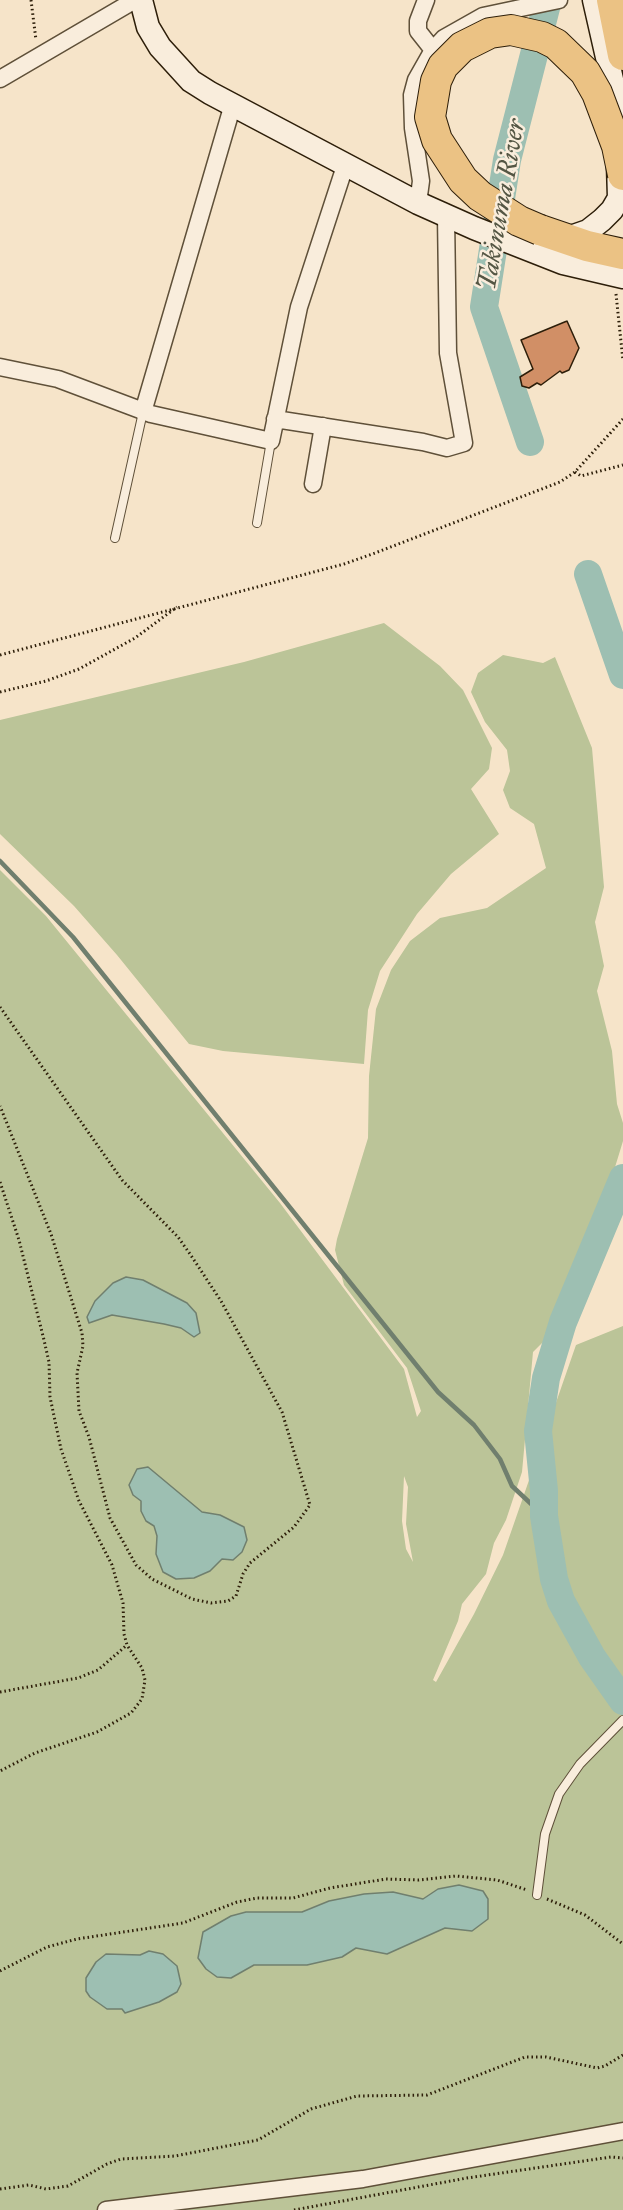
<!DOCTYPE html>
<html>
<head>
<meta charset="utf-8">
<style>
  body { margin:0 }
  canvas { display:block; background:#f6e4c9 }
</style>
</head>
<body>
<canvas width="623" height="2210"></canvas>
<script>
const c = document.querySelector('canvas').getContext('2d');
c.lineJoin = 'round';
function fillPath(path, color) {
  c.fillStyle = color;
  c.fill(path, 'evenodd');
}
function poly(rows) {
  const path = new Path2D();
  for (const r of rows) {
    path.moveTo(r[0], r[1]);
    for (let i = 2; i < r.length; i += 2) path.lineTo(r[i], r[i + 1]);
  }
  return path;
}
function trace(path, color, width, dash) {
  c.strokeStyle = color;
  c.lineWidth = width;
  c.lineCap = dash ? 'butt' : 'round';
  c.setLineDash(dash || []);
  c.stroke(path);
}
function label(font, color, halo, rows, align = 'center') {
  c.font = font + ' "IM FELL Great Primer",serif';
  c.lineWidth = 5;
  c.setLineDash([]);
  c.textBaseline = 'middle';
  c.strokeStyle = halo;
  c.fillStyle = color;
  for (const [text, x, y, turn = 0] of rows) {
    c.save();
    c.translate(x, y);
    c.rotate((+turn || 0) * Math.PI / 180);
    c.textAlign = isNaN(turn) ? turn : align;
    if (halo) c.strokeText(text, 0, 0);
    c.fillText(text, 0, 0);
    c.restore();
  }
}
const green = poly([
  [384,623,440,666,463,690,492,748,489,769,471,789,499,834,451,874,417,914,380,971,368,1010,364,1064,223,1051,189,1044,117,955,74,906,0,834,0,720,244,662],
  [503,655,543,663,555,657,592,748,604,887,595,922,604,966,597,991,612,1051,617,1104,623,1123,623,1141,612,1177,561,1306,546,1339,533,1352,522,1472,506,1520,494,1543,486,1574,462,1604,458,1621,433,1680,436,1682,474,1614,503,1555,576,1345,623,1326,623,2210,0,2210,0,870,46,916,280,1203,404,1369,417,1417,421,1411,407,1368,344,1285,335,1250,337,1239,368,1138,369,1076,376,1009,391,970,410,941,440,918,487,908,546,868,534,824,510,808,503,790,510,771,507,750,485,722,471,692,478,673],
  [404,1476,408,1487,406,1524,413,1562,406,1549,402,1521]
]);
const water = poly([
  [126,1277,143,1280,187,1303,196,1313,200,1333,194,1337,181,1328,164,1324,112,1315,89,1323,87,1317,95,1301,113,1283,126,1277],
  [148,1467,202,1512,220,1515,244,1527,247,1540,242,1552,233,1560,222,1559,210,1571,194,1578,176,1579,163,1572,156,1554,157,1536,154,1526,146,1521,141,1511,141,1501,133,1495,129,1485,137,1469,148,1467],
  [459,1885,483,1891,488,1899,488,1919,472,1931,445,1928,387,1954,356,1948,342,1957,307,1965,254,1965,231,1978,217,1977,206,1969,198,1958,203,1932,231,1916,246,1912,302,1912,329,1901,364,1894,393,1892,423,1899,438,1889,459,1885],
  [149,1951,163,1954,177,1966,181,1984,177,1992,159,2002,125,2013,122,2009,107,2009,90,1997,86,1991,86,1978,96,1962,106,1954,140,1955,149,1951]
]);
const stream = poly([
  [0,861,73,937,438,1392,474,1425,500,1459,512,1486,544,1516]
]);
const river = poly([
  [530,442,484,307,507,160,548,0],
  [588,574,623,675],
  [623,1178,563,1322,546,1378,538,1431,544,1491,544,1516,554,1579,561,1601,592,1657,623,1701]
]);
const building = poly([
  [567,321,579,348,569,370,562,373,560,371,541,385,537,383,529,388,522,386,520,377,533,369,521,340,567,321]
]);
const path = poly([
  [31,0,36,40],
  [616,294,623,361],
  [575,472,581,476,623,465],
  [0,655,344,564,375,553,560,482,575,472,623,419],
  [0,692,46,681,79,669,135,638,177,607],
  [0,1007,122,1180,178,1237,190,1254,221,1301,282,1412,310,1505,294,1527,250,1563,243,1574,236,1596,228,1601,211,1603,192,1599,152,1579,136,1565,110,1518,89,1437,79,1411,77,1373,83,1346,82,1333,51,1234,0,1106],
  [0,1182,19,1240,44,1340,49,1362,50,1397,61,1449,79,1501,112,1565,123,1603,124,1634,127,1645,142,1668,145,1680,142,1699,131,1713,97,1732,35,1753,0,1771],
  [0,1692,78,1678,98,1670,127,1645],
  [547,1899,585,1915,623,1944],
  [0,1971,47,1947,77,1939,183,1923,237,1902,257,1898,293,1898,330,1888,386,1879,419,1880,456,1876,497,1880,527,1890],
  [0,2189,29,2185,46,2189,68,2186,107,2164,121,2159,175,2156,258,2140,311,2109,357,2096,427,2095,525,2057,546,2057,597,2068,605,2066,623,2055],
  [294,2210,467,2178,611,2157,623,2158]
]);
const lane = poly([
  [257,523,271,441],
  [115,538,143,412],
  [537,1895,545,1834,559,1794,580,1764,623,1720]
]);
const street = poly([
  [426,0,418,21,418,31,433,50],
  [0,79,135,0],
  [418,203,421,181,413,128,412,95,416,80,433,50,444,38,483,16,559,0],
  [0,367,58,379,151,414,271,441,299,307,346,163],
  [143,412,233,104],
  [275,419,423,442,447,448,464,443,448,353,446,216],
  [313,484,323,426],
  [106,2210,363,2179,623,2131]
]);
const secondary = poly([
  [141,0,148,27,160,47,191,81,210,93,418,203,474,228,563,263,623,277],
  [565,239,588,231,602,220,612,210,619,198,616,97,594,0]
]);
const highway = poly([
  [612,0,623,55],
  [540,230,587,246,623,254]
]);
const highwayBridge = poly([
  [540,230,519,221,480,196,463,180,437,140,430,117,436,81,443,66,462,47,490,33,511,30,542,37,556,44,585,72,597,93,617,146,623,175]
]);
const waterNames = [
  ["Takinuma River",503,205,-80]
];
fillPath(green, '#bbc498');
fillPath(water, '#9dbfb2');
trace(water, '#707f6e', 1.5);
trace(stream, '#707f6e', 4.5);
trace(river, '#9dbfb2', 28);
fillPath(building, '#d18f66');
trace(building, '#2d1e09', 1.5);
trace(lane, '#5f5039', 10);
trace(street, '#5f5039', 19);
trace(secondary, '#2d1e09', 25);
trace(highway, '#2d1e09', 32);
trace(path, '#2d1e09', 3, [1.5, 3]);
trace(lane, '#f9eddc', 8);
trace(street, '#f9eddc', 16);
trace(secondary, '#f9eddc', 22);
trace(highway, '#ebc284', 30);
trace(highwayBridge, '#2d1e09', 32, []);
trace(highwayBridge, '#ebc284', 30);
label('italic 26px', '#545644', '#f9eddc', waterNames);
</script>
</body>
</html>
